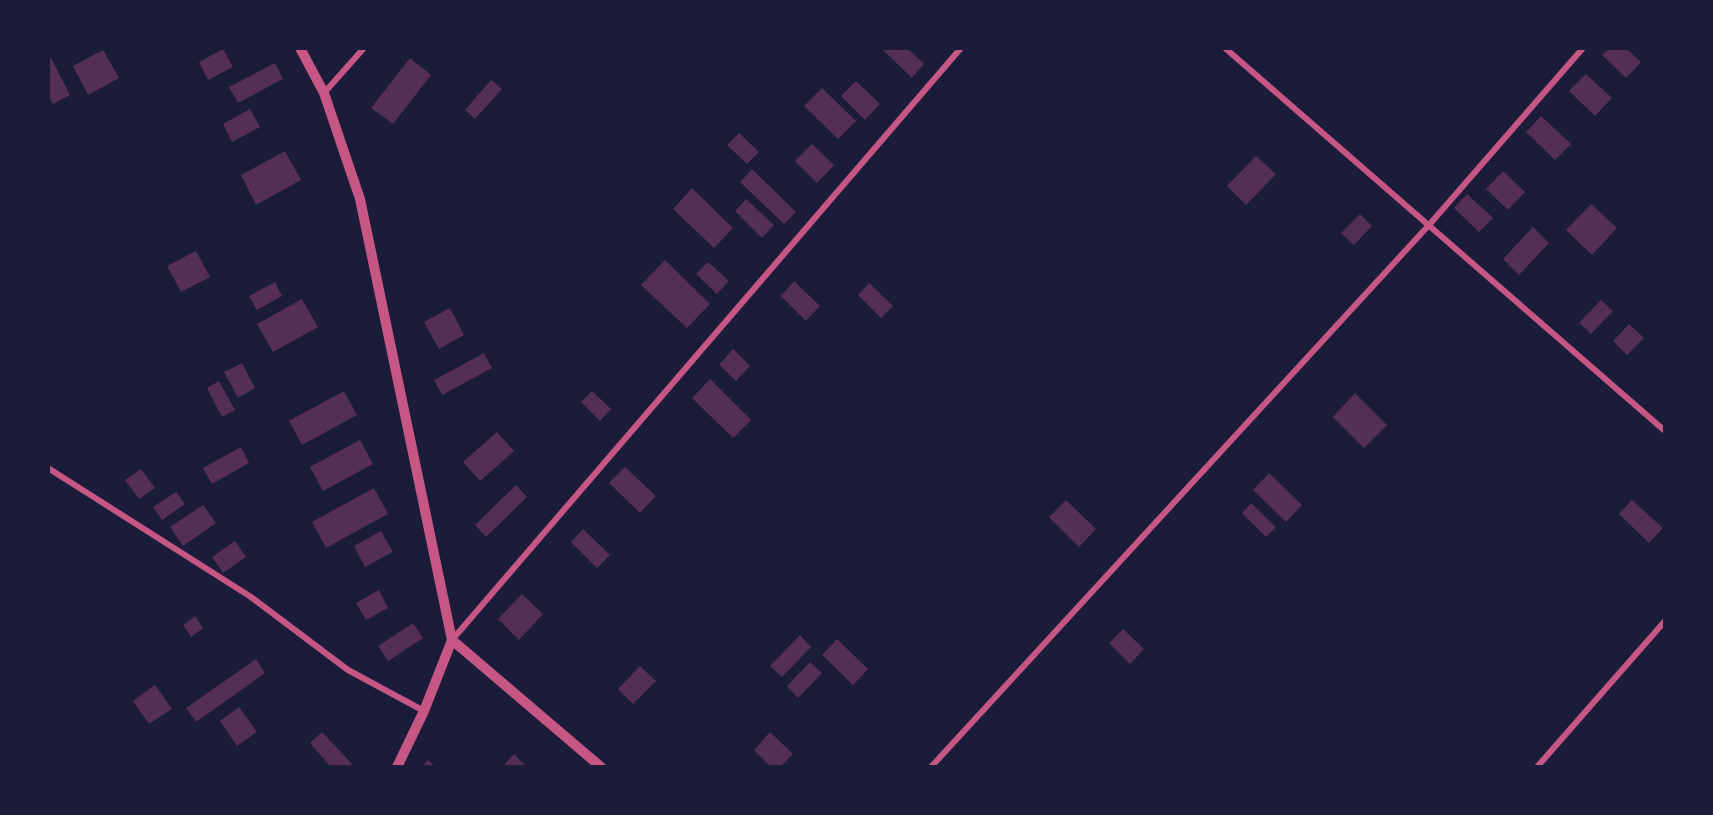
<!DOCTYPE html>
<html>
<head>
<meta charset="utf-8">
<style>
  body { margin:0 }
  #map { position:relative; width:1713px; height:815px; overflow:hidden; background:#1b1b3a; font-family:Helvetica,sans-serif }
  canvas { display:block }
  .frame { position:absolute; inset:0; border:50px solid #1b1b3a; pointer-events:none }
</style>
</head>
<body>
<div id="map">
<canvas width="1713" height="815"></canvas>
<div class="frame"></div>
</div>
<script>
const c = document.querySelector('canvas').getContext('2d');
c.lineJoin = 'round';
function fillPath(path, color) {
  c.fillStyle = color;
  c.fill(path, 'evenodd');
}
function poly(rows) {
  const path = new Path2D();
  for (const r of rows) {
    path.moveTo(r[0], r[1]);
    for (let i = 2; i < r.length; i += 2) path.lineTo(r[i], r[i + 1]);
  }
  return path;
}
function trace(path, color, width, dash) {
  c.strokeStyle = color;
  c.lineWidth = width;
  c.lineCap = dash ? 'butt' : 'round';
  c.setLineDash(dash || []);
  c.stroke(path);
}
const building = poly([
  [885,48,907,48,924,64,912,78,883,50],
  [1609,48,1626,48,1641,62,1626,78,1602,55],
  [223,49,233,67,208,80,199,62],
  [103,50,119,78,88,95,73,66],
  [51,58,70,95,53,104,48,94,48,59],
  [410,58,431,75,393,124,371,108],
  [275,63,283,79,238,103,229,87],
  [1586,74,1612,98,1595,116,1569,91],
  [491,80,502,89,475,119,465,110],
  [856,81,880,104,865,120,841,96],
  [822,88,856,121,838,139,804,106],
  [250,109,260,127,232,142,223,124],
  [1541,116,1571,144,1555,160,1526,132],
  [739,133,759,152,747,164,727,145],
  [812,144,834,165,817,183,795,161],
  [285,151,301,180,256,205,241,175],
  [1256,156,1276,174,1246,205,1227,186],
  [752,169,796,212,784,224,740,182],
  [1503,171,1525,192,1508,210,1486,189],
  [692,188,733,228,714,248,673,209],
  [1467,194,1493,218,1479,232,1454,208],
  [746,199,774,225,762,238,735,211],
  [1591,204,1617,228,1592,255,1566,230],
  [1360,214,1372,226,1354,245,1341,233],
  [1533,227,1549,243,1519,275,1503,259],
  [196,251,210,277,181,292,167,266],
  [665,260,710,304,687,328,641,285],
  [708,262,729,281,717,294,696,274],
  [794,281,820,306,806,321,781,296],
  [275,282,282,296,257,310,249,296],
  [869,283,893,306,881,318,858,295],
  [302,299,318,327,273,352,257,324],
  [1601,300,1613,311,1591,334,1579,323],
  [450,308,464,335,439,349,424,322],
  [1629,324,1644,338,1627,355,1613,341],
  [733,349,750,366,736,381,719,365],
  [484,353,492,368,442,395,434,380],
  [242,363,255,388,238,398,224,372],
  [710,379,751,420,733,438,692,398],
  [219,381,235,410,222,417,207,388],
  [344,391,357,415,302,445,289,421],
  [592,391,611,409,600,421,581,402],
  [1355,393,1387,425,1364,448,1333,417],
  [497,432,514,451,480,481,463,462],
  [360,440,373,464,323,491,310,467],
  [241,447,249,463,212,484,203,468],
  [625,467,656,496,640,513,609,483],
  [141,469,155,488,139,499,125,480],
  [1269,473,1302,505,1286,522,1253,490],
  [516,485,527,497,486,537,475,525],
  [374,488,388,514,326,548,312,522],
  [176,492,185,504,162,520,153,507],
  [1066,500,1096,529,1079,547,1049,517],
  [1632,500,1663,528,1649,543,1619,514],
  [1251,503,1276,527,1266,537,1242,513],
  [203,505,216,523,183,546,170,527],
  [583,529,610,555,597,568,571,542],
  [381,531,393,552,365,567,354,546],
  [235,541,246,557,223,573,212,557],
  [379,590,388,608,366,620,356,603],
  [522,594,543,614,519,640,498,619],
  [195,616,203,628,191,637,183,625],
  [413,623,423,638,388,661,378,646],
  [1123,629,1144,649,1130,664,1109,643],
  [800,635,811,647,782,677,770,666],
  [837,639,868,669,853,685,822,655],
  [256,659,265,673,196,722,186,708],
  [810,662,822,673,798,698,787,686],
  [640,666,656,681,633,704,618,689],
  [155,685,172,709,149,724,133,701],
  [239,707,257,732,237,746,220,721],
  [322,732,355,767,331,767,310,743],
  [770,732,793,754,780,767,771,767,754,750],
  [514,754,527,767,502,767],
  [428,760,436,767,422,767]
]);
const minor = poly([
  [1225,48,1665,431],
  [324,93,364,48],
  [48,468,251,597,348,670,424,711],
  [452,640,961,48],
  [931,767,1429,225,1583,48],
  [1537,767,1665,621]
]);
const tertiary = poly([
  [300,48,324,93,360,199,452,640,601,767],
  [397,767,424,711,452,640]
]);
fillPath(building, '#542f53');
trace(minor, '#c65784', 6);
trace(tertiary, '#c65784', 10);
</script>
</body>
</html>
